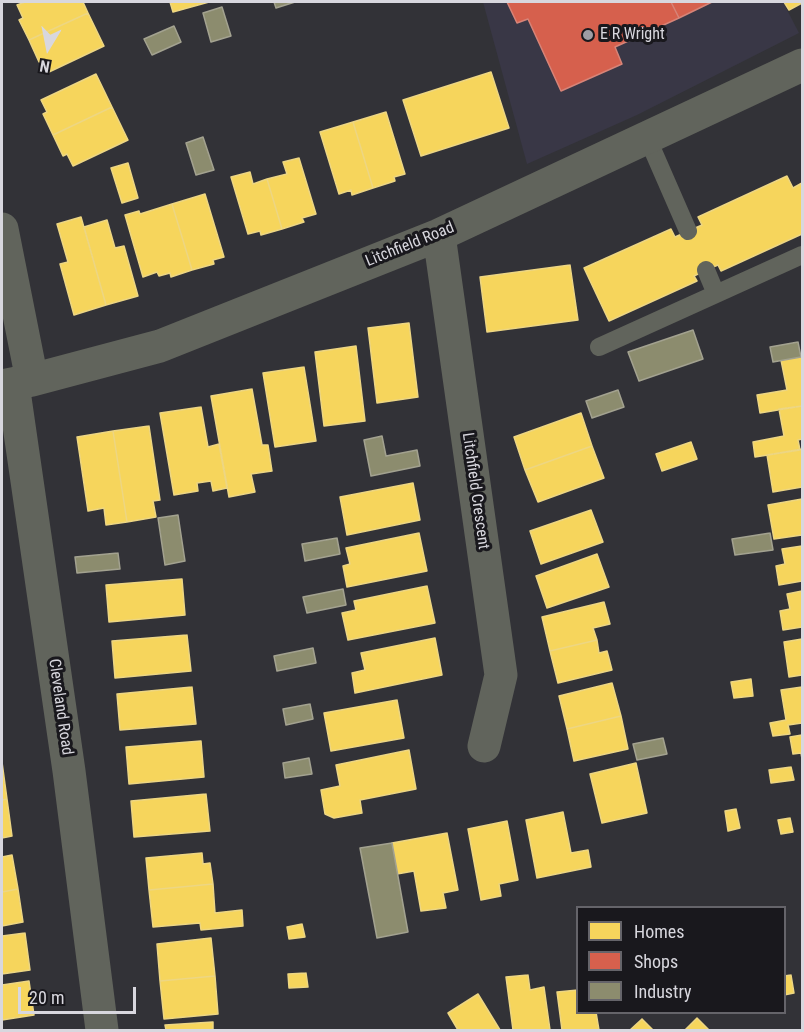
<!DOCTYPE html>
<html>
<head>
<meta charset="utf-8">
<style>
  body { margin:0 }
  #map { position:relative; width:804px; height:1032px; overflow:hidden; background:#323237; font-family:"Roboto Condensed",sans-serif }
  canvas { display:block }
  .frame { position:absolute; inset:0; border:3px solid #d8d7de; pointer-events:none }
  .legend { position:absolute; left:576px; top:906px; width:210px; height:108px; box-sizing:border-box; background:#19181d; border:2px solid #65646a; margin:0; padding:8px 10px; list-style:none; font-size:18px; color:#d8d7de }
  .legend li { display:flex; align-items:center; gap:12px; height:30px }
  .legend b { width:30px; border:2px solid #65646a }
  .north { position:absolute; left:18px; top:18px; width:60px; height:60px; -webkit-text-stroke:4px #19181d; paint-order:stroke; rotate:190deg; font-size:16px; font-weight:700; line-height:24px; text-align:center; color:#d8d7de }
  .north::after { content:''; display:block; margin:auto; width:21px; height:27px; background:#d8d7de; clip-path:polygon(50% 0,100% 100%,50% 72%,0 100%) }
  .scale { position:absolute; left:18px; top:987px; width:118px; height:27px; box-sizing:border-box; border:3px solid #d8d7de; border-top:0; padding-left:8px; font-size:18px; line-height:21px; white-space:nowrap; color:#d8d7de; -webkit-text-stroke:4px #19181d; paint-order:stroke }
</style>
</head>
<body>
<div id="map">
<canvas width="804" height="1032"></canvas>
<div class="frame"></div>
<ul class="legend">
<li><b style="height:16px;background:#f6d55c"></b>Homes</li>
<li><b style="height:16px;background:#d6604d"></b>Shops</li>
<li><b style="height:16px;background:#8c8c6e"></b>Industry</li>
</ul>
<div class="north">N</div>
<div class="scale">20 m</div>
</div>
<script>
const c = document.querySelector('canvas').getContext('2d');
c.lineJoin = 'round';
function fillPath(path, color) {
  c.fillStyle = color;
  c.fill(path, 'evenodd');
}
function poly(rows) {
  const path = new Path2D();
  for (const r of rows) {
    path.moveTo(r[0], r[1]);
    for (let i = 2; i < r.length; i += 2) path.lineTo(r[i], r[i + 1]);
  }
  return path;
}
function trace(path, color, width, dash) {
  c.strokeStyle = color;
  c.lineWidth = width;
  c.lineCap = dash ? 'butt' : 'round';
  c.setLineDash(dash || []);
  c.stroke(path);
}
function label(font, color, halo, rows, align = 'center') {
  c.font = font + ' "Roboto Condensed",sans-serif';
  c.lineWidth = 6;
  c.setLineDash([]);
  c.textBaseline = 'middle';
  c.strokeStyle = halo;
  c.fillStyle = color;
  for (const [text, x, y, turn = 0] of rows) {
    c.save();
    c.translate(x, y);
    c.rotate((+turn || 0) * Math.PI / 180);
    c.textAlign = isNaN(turn) ? turn : align;
    if (halo) c.strokeText(text, 0, 0);
    c.fillText(text, 0, 0);
    c.restore();
  }
}
const built = poly([
  [483,2,783,2,799,33,637,115,527,164]
]);
const homes = poly([
  [25,2,83,2,88,13,29,40,19,20,23,18,17,5,25,2],
  [170,2,209,2,173,12,170,2],
  [784,2,802,2,802,3,789,10,784,2],
  [88,13,104,46,49,72,43,60,39,62,29,40,88,13],
  [491,72,509,128,421,156,403,100,491,72],
  [96,74,112,107,53,135,43,114,47,112,41,100,96,74],
  [112,107,128,140,73,166,67,154,63,156,53,135,112,107],
  [386,112,405,174,394,177,395,181,373,188,353,122,386,112],
  [353,122,373,188,352,195,351,190,339,194,320,132,353,122],
  [299,158,316,214,302,218,304,222,282,229,267,179,287,174,283,162,299,158],
  [128,163,138,198,122,203,111,168,128,163],
  [250,172,253,184,267,179,282,229,261,235,260,231,248,234,231,177,250,172],
  [787,176,793,188,802,183,802,234,721,271,718,265,706,270,694,276,697,281,609,321,584,268,671,229,675,237,702,225,698,217,787,176],
  [205,194,224,257,213,260,214,264,192,270,172,204,205,194],
  [172,204,192,270,171,277,170,273,159,276,157,272,143,277,125,215,139,211,140,214,172,204],
  [81,217,106,305,74,315,60,264,68,262,57,224,81,217],
  [107,220,115,248,124,246,138,296,106,305,84,227,107,220],
  [570,265,578,320,487,332,480,277,570,265],
  [409,323,418,397,377,403,368,328,409,323],
  [356,346,365,421,324,426,315,352,356,346],
  [802,356,802,406,760,413,757,395,787,390,781,360,802,356],
  [304,367,316,441,275,447,263,373,304,367],
  [252,389,262,445,268,445,272,471,251,474,255,492,229,497,211,396,252,389],
  [802,406,802,439,798,440,800,450,755,457,753,442,784,436,779,409,802,406],
  [201,407,208,447,219,444,227,488,213,491,211,481,197,483,198,491,174,495,160,413,201,407],
  [581,413,592,446,525,470,514,437,581,413],
  [149,426,160,500,153,501,156,517,127,522,113,431,149,426],
  [113,431,127,522,106,525,104,508,88,511,77,437,113,431],
  [691,442,697,459,662,471,656,454,691,442],
  [592,446,604,478,538,502,525,470,592,446],
  [802,449,802,487,773,492,767,455,802,449],
  [413,483,420,520,347,535,340,497,413,483],
  [802,499,802,535,774,539,768,505,802,499],
  [591,510,603,542,541,564,530,531,591,510],
  [419,533,427,571,347,587,343,566,350,564,346,548,419,533],
  [802,546,802,581,779,585,776,566,785,564,782,549,802,546],
  [597,554,609,587,547,608,536,576,597,554],
  [182,579,185,615,109,622,106,585,182,579],
  [427,586,435,623,348,640,342,613,356,610,354,601,427,586],
  [802,591,802,627,783,630,780,611,790,609,787,594,802,591],
  [604,602,610,624,593,628,597,640,550,651,542,617,604,602],
  [187,635,191,671,115,678,112,641,187,635],
  [435,638,442,675,355,693,352,673,365,670,361,653,435,638],
  [802,639,802,675,789,677,784,642,802,639],
  [597,640,599,653,607,651,612,670,558,683,550,651,597,640],
  [751,679,753,696,734,698,731,682,751,679],
  [612,683,621,716,567,729,559,696,612,683],
  [192,687,196,724,120,730,117,694,192,687],
  [802,687,802,723,788,725,790,734,773,736,770,723,786,720,781,690,802,687],
  [397,700,404,738,331,751,324,713,397,700],
  [621,716,628,749,574,761,567,729,621,716],
  [802,735,802,759,801,753,793,754,790,737,802,735],
  [201,741,204,777,129,784,126,747,201,741],
  [409,750,416,789,360,800,362,813,334,818,325,814,321,790,340,786,336,765,409,750],
  [2,762,7,799,2,800,2,762],
  [636,763,647,813,602,823,590,774,636,763],
  [791,767,794,780,771,783,769,770,791,767],
  [206,794,210,831,134,837,131,801,206,794],
  [7,799,12,836,2,838,2,800,7,799],
  [736,809,740,828,728,831,725,811,736,809],
  [563,812,571,853,588,850,591,867,537,878,526,820,563,812],
  [790,818,793,832,781,834,778,820,790,818],
  [507,821,518,880,499,884,501,896,481,900,468,829,507,821],
  [447,833,458,890,443,893,446,908,421,911,414,871,397,874,392,843,447,833],
  [202,853,203,864,210,863,213,884,149,890,146,858,202,853],
  [12,855,18,889,2,892,2,857,12,855],
  [213,884,215,913,242,910,243,926,201,930,200,923,153,927,149,890,213,884],
  [18,889,23,922,2,926,2,892,18,889],
  [302,924,305,937,289,939,287,927,302,924],
  [25,933,30,970,2,974,2,936,25,933],
  [211,938,215,976,160,981,157,944,211,938],
  [306,973,308,987,289,988,288,974,306,973],
  [528,975,530,990,544,987,550,1030,513,1030,506,977,528,975],
  [791,975,794,993,784,995,784,976,791,975],
  [215,976,218,1014,164,1019,160,981,215,976],
  [29,981,34,1015,2,1020,2,985,29,981],
  [578,990,578,1012,596,1012,599,1030,562,1030,557,992,578,990],
  [478,994,500,1030,458,1030,448,1013,478,994],
  [697,1018,709,1030,685,1030,697,1018],
  [642,1019,653,1030,630,1030,642,1019],
  [213,1022,213,1030,166,1030,165,1025,213,1022]
]);
const shops = poly([
  [507,2,671,2,679,18,615,47,622,64,561,91,528,19,517,23,507,2],
  [671,2,712,2,679,18,671,2]
]);
const industry = poly([
  [274,2,295,2,276,8,274,2],
  [222,7,231,36,211,42,203,13,222,7],
  [174,26,181,42,152,55,144,39,174,26],
  [203,137,214,170,196,175,186,143,203,137],
  [693,330,703,359,639,381,628,352,693,330],
  [798,342,801,357,773,362,770,347,798,342],
  [618,390,624,407,592,418,586,401,618,390],
  [382,436,386,456,417,450,420,466,371,476,364,440,382,436],
  [178,515,185,561,165,565,158,518,178,515],
  [770,533,773,550,735,555,732,539,770,533],
  [337,538,340,554,305,561,302,544,337,538],
  [118,553,120,569,77,573,75,557,118,553],
  [343,589,346,605,307,613,303,597,343,589],
  [313,648,316,663,277,671,274,656,313,648],
  [310,704,313,719,286,725,283,709,310,704],
  [663,738,667,754,637,760,633,744,663,738],
  [309,758,312,774,285,778,283,763,309,758],
  [392,843,408,932,377,938,360,848,392,843]
]);
const lane = poly([
  [647,137,688,231],
  [706,270,716,294,802,255],
  [599,347,716,294]
]);
const street = poly([
  [2,229,32,380],
  [439,235,501,675,484,746],
  [13,384,69,771,102,1030],
  [2,386,32,380,160,346,439,235,802,65]
]);
const markers = [
  [588,35,6,"#9e9da4"]
];
const poiNames = [
  ["E R Wright",600,35]
];
const streetNames = [
  ["Litchfield Road",410,245,-22],
  ["Litchfield Crescent",475,491,82],
  ["Cleveland Road",60,707,82]
];
fillPath(built, '#393746');
fillPath(homes, '#f6d55c');
trace(homes, '#edd683', 1.5);
fillPath(shops, '#d6604d');
trace(shops, '#d78478', 1.5);
fillPath(industry, '#8c8c6e');
trace(industry, '#a3a290', 1.5);
trace(lane, '#61645c', 18);
trace(street, '#61645c', 33);
for (const [x, y, r, color] of markers) {
  const dot = new Path2D();
  dot.arc(x, y, r, 0, 2 * Math.PI);
  c.fillStyle = color;
  c.fill(dot);
  trace(dot, '#19181d', 2);
}
label('16px', '#d8d7de', '#19181d', poiNames, 'left');
label('16px', '#d8d7de', '#19181d', streetNames);
</script>
</body>
</html>
